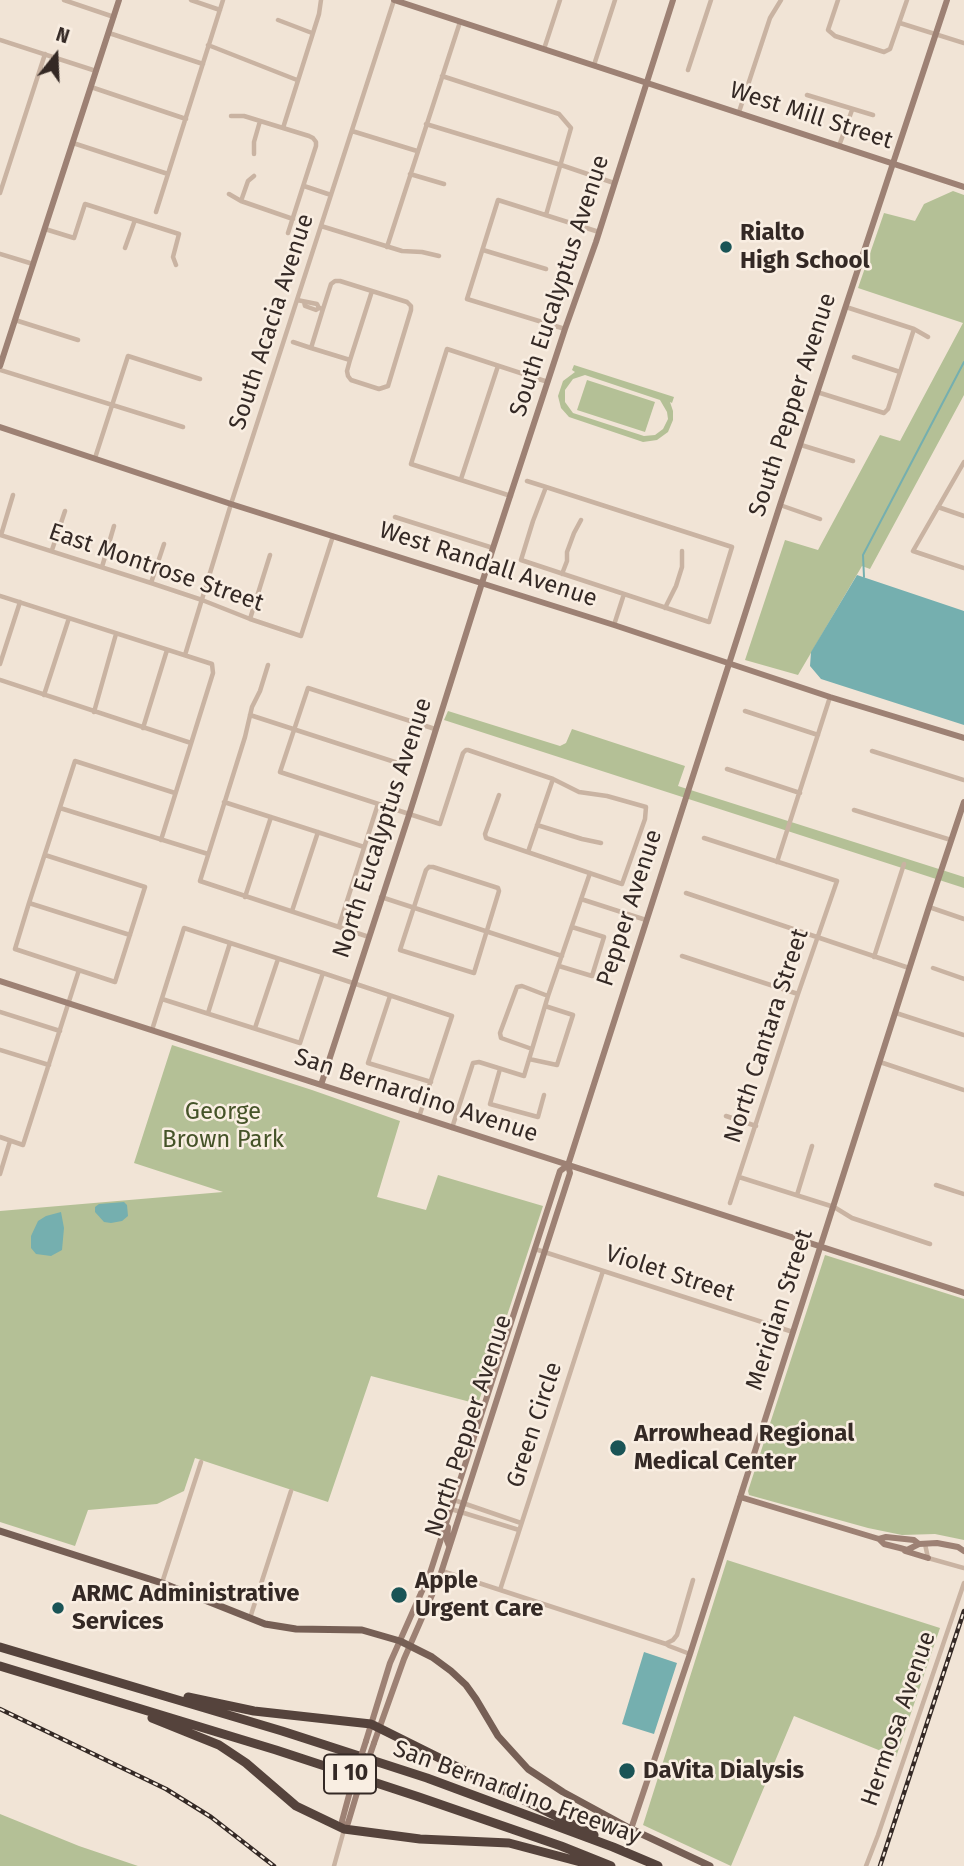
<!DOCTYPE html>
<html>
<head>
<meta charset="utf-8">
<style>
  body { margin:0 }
  #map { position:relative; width:964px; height:1866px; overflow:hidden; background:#f1e4d6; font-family:"Fira Sans",sans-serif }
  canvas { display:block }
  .north { position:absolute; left:21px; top:21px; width:70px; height:70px; -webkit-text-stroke:5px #f9eee2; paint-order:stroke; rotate:18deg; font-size:19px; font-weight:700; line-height:28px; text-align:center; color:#342925 }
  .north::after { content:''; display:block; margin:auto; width:24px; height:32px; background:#342925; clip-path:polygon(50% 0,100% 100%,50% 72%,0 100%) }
</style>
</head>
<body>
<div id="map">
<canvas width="964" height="1866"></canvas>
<div class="north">N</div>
</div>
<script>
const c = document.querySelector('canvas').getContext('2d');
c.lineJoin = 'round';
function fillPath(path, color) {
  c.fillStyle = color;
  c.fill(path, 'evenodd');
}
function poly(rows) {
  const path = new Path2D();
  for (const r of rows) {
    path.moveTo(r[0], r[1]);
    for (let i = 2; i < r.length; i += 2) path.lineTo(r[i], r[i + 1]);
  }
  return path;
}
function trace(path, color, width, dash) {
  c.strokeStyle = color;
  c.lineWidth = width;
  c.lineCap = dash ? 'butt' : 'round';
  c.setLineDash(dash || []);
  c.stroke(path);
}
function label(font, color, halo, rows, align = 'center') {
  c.font = font + ' "Fira Sans",sans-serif';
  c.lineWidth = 5;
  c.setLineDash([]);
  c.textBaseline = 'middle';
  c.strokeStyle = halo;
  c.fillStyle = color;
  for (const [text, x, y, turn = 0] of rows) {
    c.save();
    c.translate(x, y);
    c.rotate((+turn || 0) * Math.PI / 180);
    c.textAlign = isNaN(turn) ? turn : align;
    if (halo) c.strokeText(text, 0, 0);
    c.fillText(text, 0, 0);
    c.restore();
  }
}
const green = poly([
  [953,191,964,195,964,395,870,569,862,566,798,675,745,660,785,540,818,550,880,435,900,441,963,323,858,288,884,213,915,221,924,204],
  [574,365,674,397,672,403,670,402,673,411,673,420,668,432,657,440,643,442,569,417,561,408,558,396,563,381,575,372,572,370],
  [585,375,660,400,667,412,668,419,663,429,655,435,644,436,573,413,565,402,565,390,573,379],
  [587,380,655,402,645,432,577,410],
  [448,711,560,746,566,743,572,729,685,766,678,786,964,877,964,888,444,720],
  [172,1045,312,1090,400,1121,377,1197,426,1210,438,1175,543,1206,478,1404,371,1376,328,1502,195,1458,184,1491,157,1504,88,1510,75,1546,0,1522,0,1211,223,1192,134,1163],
  [825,1255,964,1299,964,1540,935,1534,902,1535,868,1528,749,1495,748,1491],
  [727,1560,940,1628,896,1757,794,1716,731,1866,643,1825],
  [0,1814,79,1846,138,1866,0,1866]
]);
const water = poly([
  [857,575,964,611,964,725,821,679,810,666,811,652],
  [124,1202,127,1205,128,1216,122,1221,111,1223,104,1222,95,1212,95,1207,99,1204],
  [61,1212,64,1228,62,1250,51,1256,36,1254,31,1248,31,1236,38,1221,46,1216],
  [644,1652,677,1663,654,1734,622,1724]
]);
const stream = poly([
  [864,577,863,555,964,362]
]);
const street = poly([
  [64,0,114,17],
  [191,0,220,10],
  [838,0,828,30,835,36,884,52,890,49,907,0],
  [278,20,312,33],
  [900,23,964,43],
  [109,33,203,64],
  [0,40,96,71],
  [208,45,297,80],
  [544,49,560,0],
  [594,65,615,0],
  [688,70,711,0],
  [442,76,559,114,571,128,546,215],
  [91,87,186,119],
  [807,95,873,115],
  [739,112,770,18,781,0],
  [231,116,244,116,309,136,313,138,316,142,316,146,288,233],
  [426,124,561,165,614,183],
  [283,128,319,14,321,0],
  [352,131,417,151],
  [73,143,168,174],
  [839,146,852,110],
  [254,154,254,142,260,121],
  [410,174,444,184],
  [304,186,331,195],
  [0,193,45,54],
  [229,194,241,201,293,219],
  [241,201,248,181,254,176],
  [156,212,223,0],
  [321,226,402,251,422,252,439,256],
  [45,229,74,238,85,204,179,234,173,257,176,265],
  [387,247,460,22],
  [125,248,135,220],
  [483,250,546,269],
  [0,254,33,264],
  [297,300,317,304,319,308,323,309,311,348,350,360,347,371,348,376,351,380,379,389,388,386,411,310,411,306,407,302,340,281,335,281,331,284,323,309],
  [304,302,305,306,316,310,319,308],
  [846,307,914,329,928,337],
  [15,320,78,340],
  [565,329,467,299,498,200,599,232],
  [293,342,311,348],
  [854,357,900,372],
  [350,360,372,291],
  [0,370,183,427],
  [817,392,884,413,888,409,914,329],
  [801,445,853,461],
  [95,458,128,356,200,379],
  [964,462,913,551,964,568],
  [461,479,498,366],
  [527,481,546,487,732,547,709,622,521,560,533,521,546,487],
  [511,496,411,464,447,349,548,382],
  [780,505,820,519],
  [938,507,964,516],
  [395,517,493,548],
  [0,535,151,583,202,600,250,619,301,636,333,536],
  [1,535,13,495],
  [52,550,65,511],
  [102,567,114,526],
  [562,574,567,561,567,552,574,533,581,520],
  [151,583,164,544],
  [0,596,212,664,213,673,161,840],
  [665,608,676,586,682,567,682,551],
  [250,619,270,555],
  [614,625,624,594],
  [185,655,231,504,394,0],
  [0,664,20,602],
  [268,665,260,691,252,707,245,737,200,881,369,937],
  [0,680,191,743],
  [44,695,69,618],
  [745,711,818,735],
  [94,712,116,634],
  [250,715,404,765],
  [143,728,167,650],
  [435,729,308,688,280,772,440,824,463,753,466,750,468,750,553,779,579,792,607,796,646,807,645,819,622,884,486,838,485,834,499,795],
  [872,751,964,780],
  [727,769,800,793],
  [224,802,364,847],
  [60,808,208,854],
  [854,810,951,840],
  [537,825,582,839,601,843],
  [704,838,837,881,798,994,730,1203],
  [528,852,553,779],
  [45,855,145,887,115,982,15,949,29,903,75,761,175,793],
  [777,862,830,697],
  [429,867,433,867,498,888,499,891,474,973,400,950,426,870,429,867],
  [686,893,909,968],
  [245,897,271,817],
  [381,897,562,956],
  [581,899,646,920],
  [29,903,130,935],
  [929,907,964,919],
  [292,911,318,832],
  [339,926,378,804],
  [682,956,798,994],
  [874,957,904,864],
  [559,966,592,976,604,937,572,927],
  [933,968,964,979],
  [390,996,368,1063,431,1082],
  [162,999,300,1043,323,973],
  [0,1012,60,1031],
  [208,1013,230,943],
  [896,1013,964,1035],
  [255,1028,278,959],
  [152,1030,184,928,323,973,452,1016,419,1117],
  [532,1049,501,1038,500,1033,517,987,522,986,548,996],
  [0,1050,49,1065],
  [529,1059,557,1065,573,1015,545,1006],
  [880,1062,964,1090],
  [500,1069,490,1104,538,1117,544,1095],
  [726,1116,756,1126],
  [452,1128,473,1063,479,1062,524,1076,548,996,590,873],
  [0,1137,23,1145,79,970],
  [0,1174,10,1141],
  [739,1177,834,1207,852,1218,930,1244],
  [936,1185,964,1194],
  [797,1195,812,1146],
  [535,1249,793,1332],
  [454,1500,521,1523],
  [451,1509,519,1530],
  [925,1544,928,1558,964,1568],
  [442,1571,666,1644,669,1646,690,1654],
  [162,1583,201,1462],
  [500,1590,603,1271],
  [250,1618,291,1491],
  [667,1643,673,1640,677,1635,693,1580],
  [334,1866,344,1830],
  [866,1866,878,1835,964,1583]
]);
const secondary = poly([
  [394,0,964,187],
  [0,366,119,0],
  [0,427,231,504,614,625,830,697,964,738],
  [0,981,964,1293],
  [321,1085,409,815,493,548,565,329,596,242,673,0],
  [740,1497,879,1539,884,1544,900,1548,907,1550,919,1544,937,1543,958,1547,964,1551],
  [446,1525,448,1527,447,1541,449,1546],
  [879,1539,886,1537,914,1540,919,1544],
  [905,1551,928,1558],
  [366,1741,390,1663,430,1573,560,1171,568,1165,780,505,947,0],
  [374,1743,404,1659,439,1579,570,1173,568,1165],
  [344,1829,342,1821,352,1784],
  [344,1829,348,1823,357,1793],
  [631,1829,690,1654,929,907,964,802]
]);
const primary = poly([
  [0,1531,162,1583,265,1624,296,1629,362,1630,400,1641,432,1657,451,1671,466,1685,476,1699,498,1736,528,1769,563,1792,631,1829,710,1866]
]);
const highway = poly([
  [0,1647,282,1731,427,1778,613,1847,658,1866],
  [0,1666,276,1750,419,1797,561,1846,611,1866],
  [188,1697,254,1711,371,1724,594,1835],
  [152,1718,219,1745,246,1763,296,1806,344,1829,420,1839,509,1843,596,1866]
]);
const rail = poly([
  [0,1709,166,1789,211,1817,274,1866],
  [880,1866,964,1611]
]);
const secondaryBridge = poly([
  [352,1784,366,1741],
  [357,1793,374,1743]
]);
const markers = [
  [726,247,7,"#1a5456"],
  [618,1448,9,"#1a5456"],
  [399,1595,9,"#1a5456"],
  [58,1608,7,"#1a5456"],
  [627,1771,9,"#1a5456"]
];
const shields = [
  [350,1774,52]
];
const shieldNames = [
  ["I 10",350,1774]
];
const streetNames = [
  ["West Mill Street",811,116,18],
  ["South Eucalyptus Avenue",560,286,-72],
  ["South Acacia Avenue",272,322,-72],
  ["South Pepper Avenue",793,405,-72],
  ["West Randall Avenue",488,565,18],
  ["East Montrose Street",156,568,19],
  ["North Eucalyptus Avenue",383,828,-72],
  ["Pepper Avenue",630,908,-72],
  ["North Cantara Street",767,1036,-72],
  ["San Bernardino Avenue",416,1096,18],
  ["Violet Street",670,1274,18],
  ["Meridian Street",780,1310,-72],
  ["Green Circle",535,1425,-72],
  ["North Pepper Avenue",469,1426,-72],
  ["Hermosa Avenue",899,1719,-71],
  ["San Bernardino Freeway",517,1793,20]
];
const poiNames = [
  ["Rialto",740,233],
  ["High School",740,261],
  ["Arrowhead Regional",634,1434],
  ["Medical Center",634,1462],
  ["Apple",415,1581],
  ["Urgent Care",415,1609],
  ["ARMC Administrative",72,1594],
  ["Services",72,1622],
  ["DaVita Dialysis",643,1771]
];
const parkNames = [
  ["George",223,1112],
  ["Brown Park",223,1140]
];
fillPath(green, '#b4c096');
fillPath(water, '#75afaf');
trace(stream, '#75afaf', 2);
trace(street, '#c9b3a2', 4.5);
trace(secondary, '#9d8174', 6);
trace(primary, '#765f55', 7);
trace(highway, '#55433c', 9);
trace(rail, '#342925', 4.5);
trace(rail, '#f9eee2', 2, [5]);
trace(secondaryBridge, '#9d8174', 6);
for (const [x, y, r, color] of markers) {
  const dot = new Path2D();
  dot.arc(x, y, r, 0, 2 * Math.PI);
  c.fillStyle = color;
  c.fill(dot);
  trace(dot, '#f9eee2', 2.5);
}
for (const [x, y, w] of shields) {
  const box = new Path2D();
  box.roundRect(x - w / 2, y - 19.5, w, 39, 5);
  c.fillStyle = '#f9eee2';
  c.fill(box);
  trace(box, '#342925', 2);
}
label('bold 23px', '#342925', null, shieldNames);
label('24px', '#342925', '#f9eee2', streetNames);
label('bold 24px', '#342925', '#f9eee2', poiNames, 'left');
label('24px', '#455328', '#f9eee2', parkNames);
</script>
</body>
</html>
